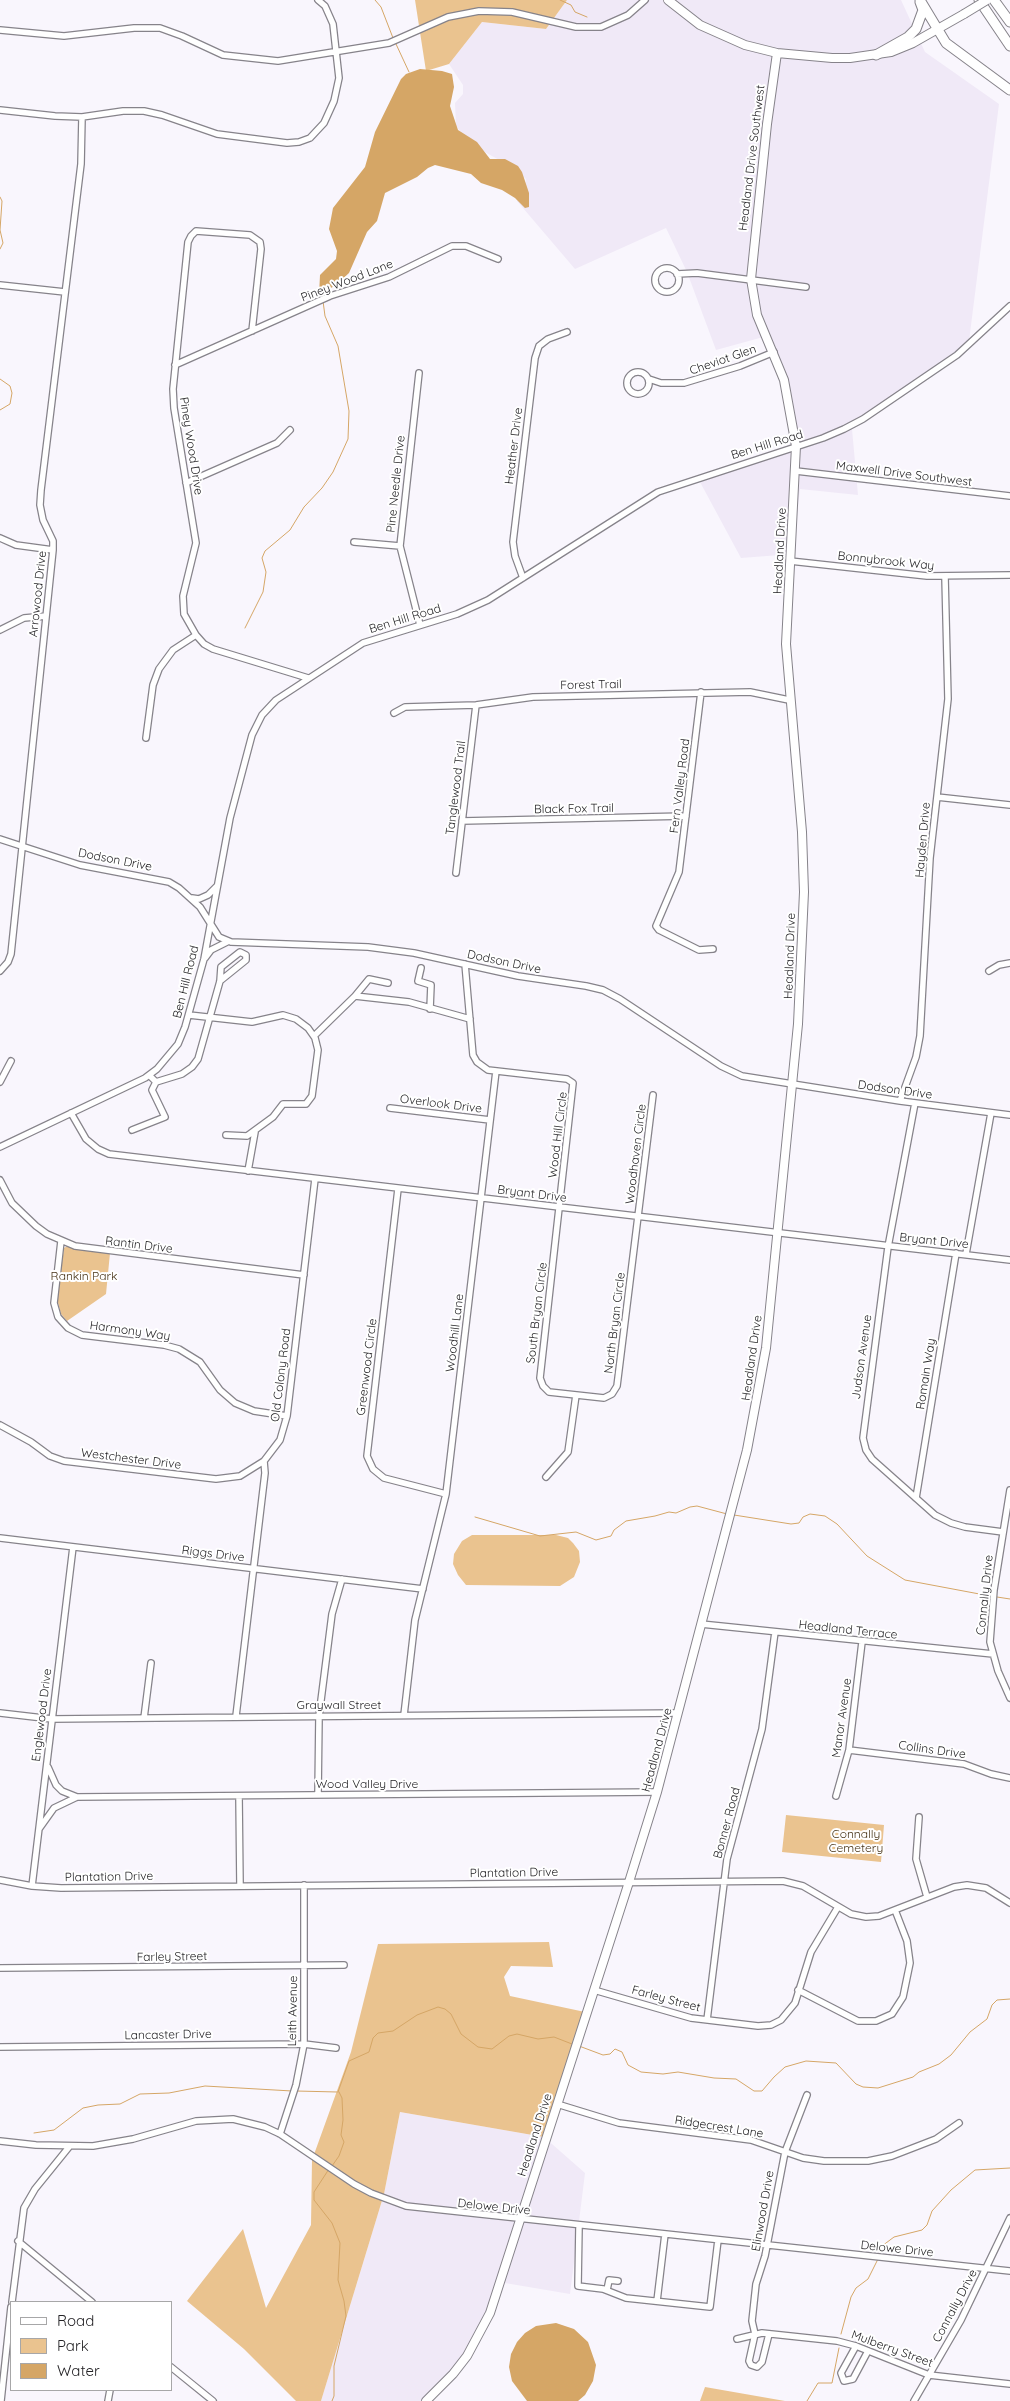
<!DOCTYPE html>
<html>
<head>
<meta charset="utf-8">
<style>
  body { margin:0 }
  #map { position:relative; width:1010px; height:2401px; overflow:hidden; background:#f9f6fd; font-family:Quicksand,sans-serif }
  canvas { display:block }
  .legend { position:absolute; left:10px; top:2301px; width:162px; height:90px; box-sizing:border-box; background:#fff; border:1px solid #a7a7a8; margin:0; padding:6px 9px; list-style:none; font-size:15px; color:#242326 }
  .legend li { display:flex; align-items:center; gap:10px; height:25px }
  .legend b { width:25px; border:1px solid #a7a7a8 }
</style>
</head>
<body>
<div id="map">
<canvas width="1010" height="2401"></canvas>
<ul class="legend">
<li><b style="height:6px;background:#fff"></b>Road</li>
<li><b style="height:14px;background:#eac38f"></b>Park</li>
<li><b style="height:14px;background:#d5a666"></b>Water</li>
</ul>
</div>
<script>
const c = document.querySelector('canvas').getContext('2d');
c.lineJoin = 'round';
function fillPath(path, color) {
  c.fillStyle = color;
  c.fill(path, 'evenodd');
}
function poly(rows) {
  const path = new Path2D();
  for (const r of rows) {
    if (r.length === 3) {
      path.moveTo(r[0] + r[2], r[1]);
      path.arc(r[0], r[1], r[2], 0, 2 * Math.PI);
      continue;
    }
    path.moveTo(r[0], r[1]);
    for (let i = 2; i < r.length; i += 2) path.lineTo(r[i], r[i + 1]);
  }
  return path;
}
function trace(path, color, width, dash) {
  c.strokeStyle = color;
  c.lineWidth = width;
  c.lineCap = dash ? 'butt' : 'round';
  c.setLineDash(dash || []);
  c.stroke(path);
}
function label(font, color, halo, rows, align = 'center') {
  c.font = font + ' Quicksand,sans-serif';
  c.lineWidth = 4;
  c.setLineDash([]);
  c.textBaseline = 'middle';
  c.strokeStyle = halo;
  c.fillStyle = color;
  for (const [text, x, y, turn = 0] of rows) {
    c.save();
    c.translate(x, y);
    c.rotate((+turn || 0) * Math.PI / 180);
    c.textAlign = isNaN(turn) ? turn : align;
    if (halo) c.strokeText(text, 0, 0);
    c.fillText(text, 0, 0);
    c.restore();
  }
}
const built = poly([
  [567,0,901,0,925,52,999,104,969,341,852,429,858,495,800,489,793,554,741,558,700,482,794,449,789,403,767,336,716,350,687,272,666,228,575,269,517,201,524,192,526,179,514,168,470,144,456,126,455,103,463,94,463,85,449,64,482,22,546,29],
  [400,2112,544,2137,585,2173,570,2294,499,2282,484,2331,429,2401,321,2401,384,2194]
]);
const green = poly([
  [415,0,567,0,546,29,482,22,449,64,426,71],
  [69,1245,110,1253,106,1294,67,1321,61,1314,57,1299,64,1248],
  [472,1535,556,1535,568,1538,573,1543,579,1551,580,1562,574,1577,560,1586,466,1585,458,1575,453,1564,454,1554,462,1541],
  [786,1815,884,1825,881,1862,782,1852],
  [549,1942,553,1967,511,1966,504,1977,510,1996,585,2012,544,2137,400,2112,384,2194,321,2401,296,2401,244,2349,187,2301,243,2229,266,2308,311,2225,312,2160,351,2052,378,1944],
  [705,2387,785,2401,700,2401]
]);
const water = poly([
  [420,69,442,71,452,74,454,87,450,106,458,130,477,142,490,159,505,159,518,166,522,172,529,193,529,207,525,208,515,198,502,190,481,183,471,174,435,165,428,168,417,177,385,193,377,221,367,232,349,273,336,285,319,295,320,275,336,259,337,251,329,229,333,208,365,167,375,132,401,79,406,74],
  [556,2323,574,2329,588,2342,596,2365,593,2381,585,2395,578,2401,527,2401,512,2381,509,2367,511,2354,517,2342,525,2333,536,2326]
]);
const stream = poly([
  [375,0,381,7,393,38],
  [560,0,571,5,575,12,587,17],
  [396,44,409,72],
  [0,197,2,201,0,230,3,243,0,249],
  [0,379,10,386,12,393,10,404,0,410],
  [245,628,263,592,266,572,262,558,265,551,290,530,304,507,322,488,333,472,348,439,349,411,338,346,325,316,323,301],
  [734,1515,791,1524,799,1523,803,1517,810,1514,825,1516,837,1524,867,1556,905,1580,990,1596],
  [475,1517,540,1536,576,1532,596,1540,611,1536,614,1530,626,1521,655,1516,669,1512,676,1513,690,1507,697,1506,727,1514],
  [997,1597,1010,1599],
  [579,2046,603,2055,610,2054,615,2049,622,2052,628,2065,641,2072,663,2074,678,2072,714,2078,736,2079,754,2091,762,2091,774,2077,785,2067,806,2061,836,2063,856,2084,863,2087,878,2088,913,2077,919,2072,939,2064,951,2055,970,2032,987,2019,992,2005,997,2000,1010,1999],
  [296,2091,337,2092],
  [338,2092,349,2061,369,2052,373,2038,378,2033,393,2031,417,2015,438,2007,445,2009,451,2014,461,2034,478,2047,492,2049,509,2036,517,2034,538,2039,554,2037,572,2044],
  [34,2133,54,2130,83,2108,98,2105,120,2104,140,2094,169,2093,205,2086,292,2091],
  [332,2166,339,2156,344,2142,341,2135,343,2120,342,2098,339,2092],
  [329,2169,314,2192,314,2200,332,2223,340,2243,338,2280,344,2301,346,2316,334,2366,334,2396,332,2401],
  [879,2251,882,2246,894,2237,922,2230,927,2225,932,2211,951,2190,975,2170,1010,2168],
  [841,2334,851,2297,856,2288,868,2279,878,2259],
  [807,2401,818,2383,832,2383,839,2348]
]);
const minor = poly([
  [0,30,64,36,134,28,160,28,182,36,223,55,278,61,389,43,448,17,479,11,512,12,576,27,601,27,628,15,645,0],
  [0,110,55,116,82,117,123,111,144,111,162,115,217,134,287,143,299,142,310,138,324,123,334,101,339,78,333,24,325,6,318,0],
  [667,280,12],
  [677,274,697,273,806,287],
  [0,285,65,292],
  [252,331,261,249,260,242,250,235,196,231,191,236,188,242,173,389,174,408,196,543,183,596,184,614,196,635,204,644,213,649,308,678],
  [175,365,330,296,389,277,452,246,466,246,498,259],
  [638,383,11],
  [419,373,400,546,420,625],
  [649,379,661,383,684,383,740,366,774,352],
  [796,471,1010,496],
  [186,483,277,443,290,430],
  [0,538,16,545,53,550],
  [354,542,400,546],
  [790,561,927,576,1010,575],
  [523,578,515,556,513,542,535,358,539,346,548,339,567,332],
  [0,630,24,618,46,616],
  [701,692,679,872,656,926,659,930,699,950,713,949],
  [394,713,405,707,476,705,533,697,750,692,789,700],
  [146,738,153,685,159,669,173,650,196,635],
  [937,797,1010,805],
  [462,821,686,816],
  [0,839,80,865,169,882,179,888,200,907,219,937,231,942,368,947,414,953,518,976,586,986,603,990,620,999,721,1066,742,1076,900,1101,1010,1115],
  [456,873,476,705],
  [192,898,199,899,208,895,217,886],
  [205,958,211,950,227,942],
  [465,964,473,1055,477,1062,488,1070,567,1079,573,1083,540,1378,543,1386,549,1392,604,1398,612,1394,617,1386,653,1095],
  [421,968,418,981,431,985,430,1009],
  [0,971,8,962,11,954,53,550,53,541,43,520,40,505,41,490,81,164,82,117],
  [989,971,999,965,1010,963],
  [355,996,369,979,388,983],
  [189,1015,252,1022,283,1015,296,1019,308,1028,315,1038,318,1050,312,1096,306,1104,283,1104,273,1117,247,1136,226,1135],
  [314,1036,355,996,409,1002,470,1019],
  [149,1075,156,1082,182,1074,192,1067,198,1059,220,981,221,967,240,952,246,955,246,960,220,981],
  [0,1082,11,1061],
  [900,1101,916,1057,920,1036,930,858,948,699,945,577],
  [915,1103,888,1247,863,1438,866,1450,872,1459,935,1515,951,1523,965,1527,1003,1532],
  [390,1108,490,1120],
  [71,1113,86,1139,98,1149,109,1154,1010,1260],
  [132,1130,165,1117,152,1090,156,1082],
  [0,1147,145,1078,157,1069,178,1044,185,1027,204,959,230,818,252,735,262,715,276,700,363,643,457,614,488,600,658,492,823,438,844,429,863,419,957,355,1010,306],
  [248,1171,255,1132],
  [0,1180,12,1203,36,1226,47,1234,75,1246,304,1275],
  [398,1189,367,1456,373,1469,384,1478,446,1494],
  [61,1241,54,1303,58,1317,68,1328,82,1335,164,1345,179,1349,200,1362,220,1390,235,1403,254,1411,287,1416],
  [966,1254,991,1113],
  [0,1425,31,1442,50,1456,64,1461,216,1479,240,1476,264,1461],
  [546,1477,568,1452,576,1395],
  [1010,1490,994,1590,990,1642,998,1671,1010,1698],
  [916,1498,956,1253],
  [0,1538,423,1589],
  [701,1624,993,1654],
  [0,1713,52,1719,678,1713],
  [404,1715,415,1620,446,1494,496,1071],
  [236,1716,265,1473,264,1461,280,1440,287,1416,315,1179],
  [144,1718,151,1663],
  [849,1750,964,1764,991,1774,1010,1778],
  [48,1767,56,1785,62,1791,77,1797],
  [318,1795,319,1716,332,1614,342,1579],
  [239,1796,240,1886],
  [836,1796,849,1750,862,1642],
  [919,1817,916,1859,927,1897],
  [39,1829,54,1808,77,1797,657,1792],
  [0,1880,32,1886,61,1888,783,1881,803,1886,851,1914,866,1917,879,1916,954,1887,967,1885,986,1888,1010,1903],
  [32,1886,73,1547],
  [0,1968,344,1965],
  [594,1990,691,2018,758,2026,771,2025,781,2020,795,2003,811,1952,838,1907],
  [798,1990,858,2021,876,2021,892,2014,903,1997,910,1963,907,1941,895,1910],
  [707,2020,727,1859,762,1729,775,1632],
  [0,2047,304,2044,336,2048],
  [557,2104,619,2123,751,2140,803,2158,824,2161,868,2161,892,2156,936,2139,959,2123],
  [280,2134,296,2085,304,2044,304,1885],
  [0,2141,36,2145,93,2146,133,2139,196,2121,233,2119,265,2127,280,2134,354,2184,371,2193,406,2206,1010,2271],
  [579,2226,578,2286,603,2289,626,2298,710,2307,718,2240],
  [18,2241,92,2302],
  [603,2289,607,2290,609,2280,618,2281],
  [657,2301,665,2234],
  [12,2302,24,2208,35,2189,69,2147],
  [769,2334,762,2362,757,2367,751,2365,749,2361,755,2334,752,2321,756,2284,765,2256,785,2152,807,2095],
  [737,2339,762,2333,837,2341,856,2346,929,2375,1010,2384],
  [856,2346,841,2373,844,2381,853,2379,868,2351],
  [171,2367,213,2401],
  [1,2401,11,2307],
  [108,2401,110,2390],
  [914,2401,961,2320,1010,2218]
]);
const major = poly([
  [668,0,700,25,745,45,777,53,832,58,850,58,891,52,913,43,964,14],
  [426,2401,453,2374,467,2356,490,2313,629,1882,657,1792,747,1450,766,1348,798,1024,804,892,802,832,786,644,796,446,784,380,757,315,751,279,767,124,777,53]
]);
const highway = poly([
  [920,0,946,43,1010,90],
  [979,0,1010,46],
  [994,0,1010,22],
  [876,55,908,37,916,29,923,10,920,2]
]);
const majorBridge = poly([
  [964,14,987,0]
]);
const streetNames = [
  ["Headland Drive Southwest",752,158,-83],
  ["Piney Wood Lane",347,281,-21],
  ["Cheviot Glen",723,360,-19],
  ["Ben Hill Road",767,445,-17],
  ["Piney Wood Drive",191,446,81],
  ["Heather Drive",514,446,-83],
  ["Maxwell Drive Southwest",904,474,7],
  ["Pine Needle Drive",396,484,-84],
  ["Headland Drive",780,551,-87],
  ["Bonnybrook Way",886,561,6],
  ["Arrowood Drive",38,594,-84],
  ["Ben Hill Road",405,619,-17],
  ["Forest Trail",591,685,-1],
  ["Fern Valley Road",680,786,-83],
  ["Tanglewood Trail",456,788,-83],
  ["Black Fox Trail",574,809,-1],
  ["Hayden Drive",923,840,-85],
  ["Dodson Drive",115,860,11],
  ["Headland Drive",790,956,-88],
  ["Dodson Drive",504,962,12],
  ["Ben Hill Road",186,982,-76],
  ["Dodson Drive",895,1090,8],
  ["Overlook Drive",441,1104,7],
  ["Wood Hill Circle",558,1135,-83],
  ["Woodhaven Circle",636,1154,-83],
  ["Bryant Drive",532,1194,7],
  ["Bryant Drive",934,1241,6],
  ["Rantin Drive",139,1245,7],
  ["South Bryan Circle",537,1313,-83],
  ["North Bryan Circle",615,1323,-83],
  ["Harmony Way",130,1331,8],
  ["Woodhill Lane",455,1333,-83],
  ["Judson Avenue",862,1357,-82],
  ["Headland Drive",752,1358,-82],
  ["Greenwood Circle",367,1367,-83],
  ["Romain Way",926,1374,-81],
  ["Old Colony Road",281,1375,-83],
  ["Westchester Drive",131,1459,7],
  ["Riggs Drive",213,1554,7],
  ["Connally Drive",985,1595,-84],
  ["Headland Terrace",848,1630,6],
  ["Graywall Street",339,1705],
  ["Englewood Drive",42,1715,-83],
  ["Manor Avenue",842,1718,-82],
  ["Headland Drive",657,1750,-75],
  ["Collins Drive",932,1750,8],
  ["Wood Valley Drive",367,1784],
  ["Bonner Road",727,1823,-75],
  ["Plantation Drive",514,1873,-1],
  ["Plantation Drive",109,1877,-1],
  ["Farley Street",172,1957,-1],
  ["Farley Street",666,1999,15],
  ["Leith Avenue",293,2011,-89],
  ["Lancaster Drive",168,2035,-1],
  ["Ridgecrest Lane",719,2127,9],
  ["Headland Drive",535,2135,-72],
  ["Delowe Drive",494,2207,6],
  ["Elinwood Drive",763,2211,-80],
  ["Delowe Drive",897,2249,6],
  ["Connally Drive",955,2306,-62],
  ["Mulberry Street",892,2349,20]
];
const parkNames = [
  ["Rankin Park",84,1276],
  ["Connally",856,1834],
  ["Cemetery",856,1848]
];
fillPath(built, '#f0e9f7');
fillPath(green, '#eac38f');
fillPath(water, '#d5a666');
trace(stream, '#d5a666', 1);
trace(minor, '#86838a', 8);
trace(major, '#86838a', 10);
trace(highway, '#86838a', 11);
trace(minor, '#fff', 5.5);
trace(major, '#fff', 8);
trace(highway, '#fff', 9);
trace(majorBridge, '#86838a', 10, []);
trace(majorBridge, '#fff', 8);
label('12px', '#242326', '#fff', streetNames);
label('12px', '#473317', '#fff', parkNames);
</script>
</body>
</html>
